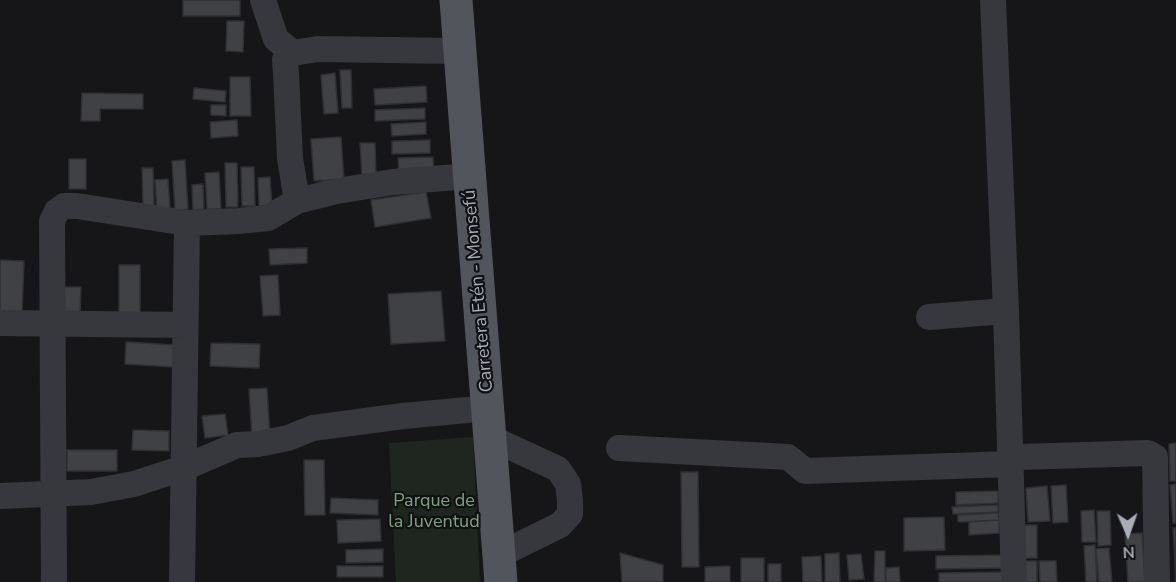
<!DOCTYPE html>
<html>
<head>
<meta charset="utf-8">
<style>
  body { margin:0 }
  #map { position:relative; width:1176px; height:582px; overflow:hidden; background:#161618; font-family:"Nunito Sans",sans-serif }
  canvas { display:block }
  .north { position:absolute; left:1098px; top:504px; width:60px; height:60px; -webkit-text-stroke:4px #111113; paint-order:stroke; rotate:178deg; font-size:16px; font-weight:700; line-height:24px; text-align:center; color:#a8adb8 }
  .north::after { content:''; display:block; margin:auto; width:21px; height:27px; background:#a8adb8; clip-path:polygon(50% 0,100% 100%,50% 72%,0 100%) }
</style>
</head>
<body>
<div id="map">
<canvas width="1176" height="582"></canvas>
<div class="north">N</div>
</div>
<script>
const c = document.querySelector('canvas').getContext('2d');
c.lineJoin = 'round';
function fillPath(path, color) {
  c.fillStyle = color;
  c.fill(path, 'evenodd');
}
function poly(rows) {
  const path = new Path2D();
  for (const r of rows) {
    path.moveTo(r[0], r[1]);
    for (let i = 2; i < r.length; i += 2) path.lineTo(r[i], r[i + 1]);
  }
  return path;
}
function trace(path, color, width, dash) {
  c.strokeStyle = color;
  c.lineWidth = width;
  c.lineCap = dash ? 'butt' : 'round';
  c.setLineDash(dash || []);
  c.stroke(path);
}
function label(font, color, halo, rows, align = 'center') {
  c.font = font + ' "Nunito Sans",sans-serif';
  c.lineWidth = 4.5;
  c.setLineDash([]);
  c.textBaseline = 'middle';
  c.strokeStyle = halo;
  c.fillStyle = color;
  for (const [text, x, y, turn = 0] of rows) {
    c.save();
    c.translate(x, y);
    c.rotate((+turn || 0) * Math.PI / 180);
    c.textAlign = isNaN(turn) ? turn : align;
    if (halo) c.strokeText(text, 0, 0);
    c.fillText(text, 0, 0);
    c.restore();
  }
}
const green = poly([
  [473,437,480,582,396,582,389,443]
]);
const building = poly([
  [183,0,240,0,240,16,183,16,183,0],
  [227,21,244,21,243,52,226,51,227,21],
  [340,70,351,70,352,108,342,108,340,70],
  [335,73,338,113,324,114,321,75,335,73],
  [230,77,250,77,251,116,230,116,230,77],
  [426,86,427,102,375,105,374,89,426,86],
  [194,88,226,91,225,102,193,99,194,88],
  [82,93,143,94,143,109,100,109,100,121,81,121,82,93],
  [211,105,226,105,226,116,211,115,211,105],
  [425,108,425,119,375,121,375,110,425,108],
  [237,120,238,136,211,138,210,122,237,120],
  [426,122,426,134,392,136,391,124,426,122],
  [341,137,344,179,314,181,311,139,341,137],
  [430,140,430,153,392,154,392,141,430,140],
  [360,143,375,143,376,176,362,177,360,143],
  [433,157,434,174,399,176,398,158,433,157],
  [69,159,86,159,86,189,69,189,69,159],
  [185,160,188,209,175,210,172,161,185,160],
  [225,163,237,163,238,207,226,207,225,163],
  [241,167,254,167,255,206,242,206,241,167],
  [142,168,153,168,154,207,143,207,142,168],
  [219,172,221,209,207,209,205,173,219,172],
  [270,177,272,206,259,206,258,178,270,177],
  [168,179,170,208,157,209,155,180,168,179],
  [203,184,204,209,193,210,192,185,203,184],
  [426,192,431,218,375,227,371,200,426,192],
  [307,248,307,263,270,265,269,249,307,248],
  [0,260,24,261,22,314,0,313,0,260],
  [119,265,140,265,140,316,119,316,119,265],
  [278,275,280,315,263,316,260,276,278,275],
  [62,287,81,287,80,314,62,314,62,287],
  [441,291,445,341,391,344,388,294,441,291],
  [126,342,176,345,174,367,125,364,126,342],
  [211,343,260,344,259,368,210,366,211,343],
  [267,388,270,437,252,438,249,389,267,388],
  [225,414,228,435,205,438,202,416,225,414],
  [133,430,169,431,169,451,132,450,133,430],
  [1176,443,1176,481,1170,481,1169,444,1176,443],
  [67,450,117,450,117,471,67,471,67,450],
  [304,460,324,460,325,515,305,515,304,460],
  [681,472,698,472,699,567,682,567,681,472],
  [1176,484,1176,523,1173,523,1170,485,1176,484],
  [1066,485,1068,522,1053,523,1051,486,1066,485],
  [1047,486,1050,521,1028,522,1026,488,1047,486],
  [998,491,998,503,956,505,956,492,998,491],
  [331,498,378,500,378,515,330,513,331,498],
  [998,505,998,512,953,514,952,507,998,505],
  [1094,510,1096,542,1082,542,1081,511,1094,510],
  [1097,511,1110,511,1111,545,1098,546,1097,511],
  [998,513,999,520,958,522,958,515,998,513],
  [944,517,945,550,904,551,904,518,944,517],
  [380,519,381,541,338,543,337,520,380,519],
  [999,520,999,533,969,535,969,522,999,520],
  [1023,525,1037,525,1037,558,1023,558,1023,525],
  [1173,528,1176,528,1176,582,1173,528],
  [1142,533,1145,582,1128,582,1125,534,1142,533],
  [1095,545,1097,582,1086,582,1084,546,1095,545],
  [1109,548,1112,582,1099,582,1096,549,1109,548],
  [383,549,383,562,346,563,346,550,383,549],
  [875,551,885,551,885,582,874,582,875,551],
  [620,553,663,565,663,582,622,582,620,553],
  [839,553,840,582,825,582,825,554,839,553],
  [861,554,864,579,849,580,847,555,861,554],
  [1003,555,1003,568,936,569,936,556,1003,555],
  [821,556,822,582,803,582,802,557,821,556],
  [741,558,764,558,764,582,741,582,741,558],
  [1023,561,1037,561,1037,582,1023,582,1023,561],
  [1039,561,1056,561,1057,582,1040,582,1039,561],
  [768,564,781,564,781,582,768,582,768,564],
  [337,566,383,566,383,577,337,577,337,566],
  [730,566,730,582,705,582,705,567,730,566],
  [899,567,900,582,886,582,886,568,899,567],
  [1004,572,1004,582,939,582,939,573,1004,572]
]);
const minor = poly([
  [263,0,276,39,293,53],
  [993,0,1006,311,1014,582],
  [297,201,290,158,286,73,285,60,293,53,317,49,460,51],
  [929,317,1006,311],
  [0,323,185,325],
  [491,438,558,469,568,484,570,500,570,514,560,525,499,555],
  [619,448,788,457,805,471,1011,464,1020,457,1148,453,1155,457,1157,582],
  [0,496,91,492,134,484,186,467,237,445,258,444,288,438,313,428,403,416,489,408],
  [54,582,52,221,57,211,64,206,77,206,187,223,239,221,268,218,297,201,337,191,393,182,470,176],
  [182,582,187,223]
]);
const major = poly([
  [456,0,501,582]
]);
const streetNames = [
  ["Carretera Etén - Monsefú",479,291,-95]
];
const parkNames = [
  ["Parque de",434,502],
  ["la Juventud",434,523]
];
fillPath(green, '#1e261f');
fillPath(building, '#404145');
trace(building, '#303034', 1.5);
trace(minor, '#37383d', 26);
trace(major, '#53555c', 33);
label('18px', '#a8adb8', '#111113', streetNames);
label('18px', '#7fa381', '#111113', parkNames);
</script>
</body>
</html>
